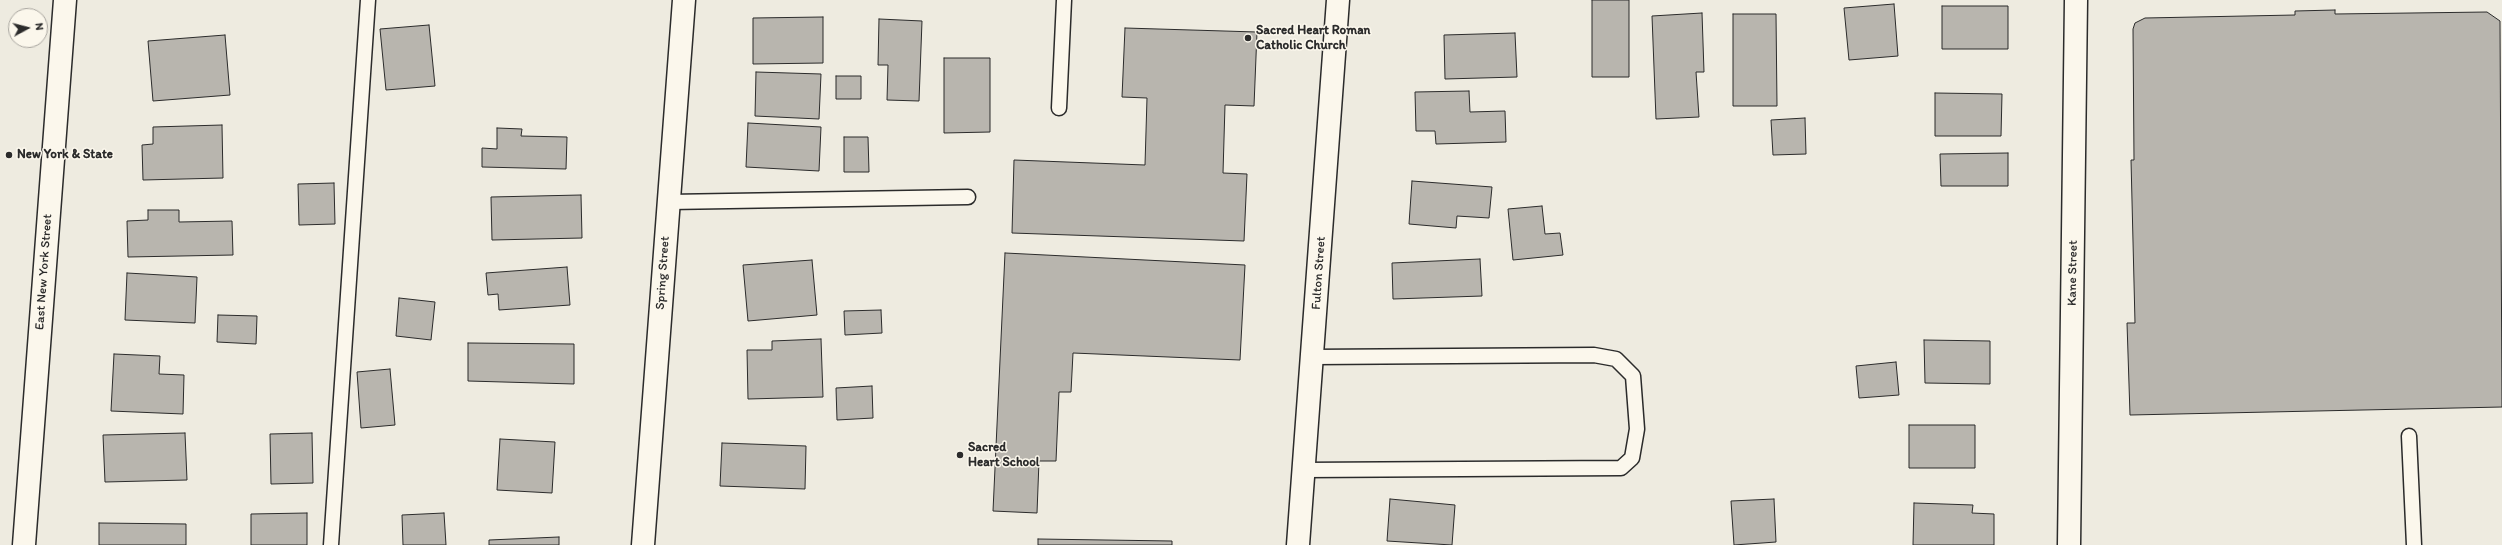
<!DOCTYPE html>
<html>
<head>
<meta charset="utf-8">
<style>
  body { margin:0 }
  #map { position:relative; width:2502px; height:545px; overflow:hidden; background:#eeebe0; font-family:Itim,sans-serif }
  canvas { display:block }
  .north { position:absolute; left:8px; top:8px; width:40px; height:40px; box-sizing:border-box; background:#fbf7ec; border:1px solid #a8a59f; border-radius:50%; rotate:83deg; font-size:11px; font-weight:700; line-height:16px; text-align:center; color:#2b2b2b }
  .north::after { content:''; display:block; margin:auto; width:14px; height:18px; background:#2b2b2b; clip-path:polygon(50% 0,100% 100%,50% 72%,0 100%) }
</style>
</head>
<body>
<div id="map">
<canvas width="2502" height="545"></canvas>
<div class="north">N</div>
</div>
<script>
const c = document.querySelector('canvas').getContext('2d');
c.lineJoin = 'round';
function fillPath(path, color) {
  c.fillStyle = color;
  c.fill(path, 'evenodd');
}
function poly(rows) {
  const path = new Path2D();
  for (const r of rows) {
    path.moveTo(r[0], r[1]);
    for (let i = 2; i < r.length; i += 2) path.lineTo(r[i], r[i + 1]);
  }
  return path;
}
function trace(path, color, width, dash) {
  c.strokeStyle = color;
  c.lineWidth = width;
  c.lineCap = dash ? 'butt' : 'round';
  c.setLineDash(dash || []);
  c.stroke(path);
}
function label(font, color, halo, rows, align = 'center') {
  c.font = font + ' Itim,sans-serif';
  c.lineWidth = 3;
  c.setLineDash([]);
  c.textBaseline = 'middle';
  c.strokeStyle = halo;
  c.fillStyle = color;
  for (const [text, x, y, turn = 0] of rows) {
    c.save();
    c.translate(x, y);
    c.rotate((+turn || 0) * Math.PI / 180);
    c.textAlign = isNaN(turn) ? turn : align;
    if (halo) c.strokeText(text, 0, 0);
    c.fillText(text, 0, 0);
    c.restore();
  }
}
const building = poly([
  [1592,0,1629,0,1629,77,1592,77,1592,0],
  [1894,4,1898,56,1849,60,1844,8,1894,4],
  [1942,6,2008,6,2008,49,1942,49,1942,6],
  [2335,10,2335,14,2487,12,2500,21,2502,407,2130,415,2127,323,2135,323,2131,160,2134,160,2133,29,2135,23,2145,18,2295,15,2295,11,2335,10],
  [1702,13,1704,72,1696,72,1699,117,1656,119,1652,16,1702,13],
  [1733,14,1776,14,1777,106,1733,106,1733,14],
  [823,17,823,63,753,64,753,18,823,17],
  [879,19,922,21,919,101,887,100,888,65,878,65,879,19],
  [429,25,435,86,386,90,380,29,429,25],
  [1125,28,1257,32,1254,106,1225,105,1223,173,1247,174,1244,241,1012,233,1014,160,1145,165,1147,98,1122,97,1125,28],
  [1515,33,1517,77,1445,79,1444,35,1515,33],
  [225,35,230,95,153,101,148,41,225,35],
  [944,58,990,58,990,132,944,133,944,58],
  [756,72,821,74,819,119,755,116,756,72],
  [836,76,861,76,861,99,836,99,836,76],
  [1469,91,1470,112,1505,111,1506,142,1436,144,1435,131,1416,131,1415,92,1469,91],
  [1935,93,2002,94,2001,136,1935,136,1935,93],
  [1805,118,1806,154,1773,155,1771,120,1805,118],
  [748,123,821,127,819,171,746,167,748,123],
  [222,125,223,178,143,180,142,145,153,144,153,127,222,125],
  [497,128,522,129,521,136,567,137,566,169,482,167,482,148,497,149,497,128],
  [844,137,868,137,869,172,844,172,844,137],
  [2008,153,2008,186,1941,186,1940,154,2008,153],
  [1412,181,1492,187,1489,218,1457,216,1456,228,1409,224,1412,181],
  [334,183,335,224,299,225,298,184,334,183],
  [581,195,582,238,492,240,491,197,581,195],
  [1542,206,1545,234,1560,233,1563,255,1513,260,1508,209,1542,206],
  [148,210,179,210,179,222,232,221,233,255,128,257,127,221,148,220,148,210],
  [1005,253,1245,265,1240,360,1073,353,1071,392,1059,392,1056,461,1039,461,1037,513,993,511,1005,253],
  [1480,259,1482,296,1393,299,1392,263,1480,259],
  [812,260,817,315,748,321,743,265,812,260],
  [567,267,570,305,499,310,498,294,488,295,486,273,567,267],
  [127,273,197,277,195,323,125,320,127,273],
  [399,298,435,302,431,340,396,336,399,298],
  [881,310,882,333,845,335,844,311,881,310],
  [218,315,257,316,256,344,217,342,218,315],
  [821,339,823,397,748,399,747,350,772,350,772,341,821,339],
  [1924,340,1990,341,1990,384,1925,383,1924,340],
  [468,343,574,344,574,384,468,381,468,343],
  [114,354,160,356,159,374,184,375,183,414,111,411,114,354],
  [1896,362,1899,395,1859,398,1856,366,1896,362],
  [390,369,395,425,361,428,357,372,390,369],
  [872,386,873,418,837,420,836,388,872,386],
  [1909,425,1975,425,1975,468,1909,468,1909,425],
  [185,433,187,480,105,482,103,435,185,433],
  [312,433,313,483,271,484,270,434,312,433],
  [500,439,555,442,552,493,497,490,500,439],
  [722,443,806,446,805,489,720,486,722,443],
  [1390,499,1455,505,1452,545,1387,541,1390,499],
  [1774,499,1776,542,1734,545,1731,501,1774,499],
  [1914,503,1973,505,1972,513,1994,514,1994,545,1913,545,1914,503],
  [307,513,307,545,251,545,251,514,307,513],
  [444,513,446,545,403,545,402,515,444,513],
  [99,523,186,524,186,545,99,545,99,523],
  [559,537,559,545,489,545,489,540,559,537],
  [1038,539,1172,541,1172,545,1038,545,1038,539]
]);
const service = poly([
  [1059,108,1064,0],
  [669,202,968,197],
  [2409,436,2414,545],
  [1304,470,1621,468,1632,458,1637,429,1633,376,1616,359,1594,355,1313,357],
  [331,545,368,0]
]);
const minor = poly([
  [643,545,684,0],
  [1298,545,1338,0],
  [2069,545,2076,0]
]);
const primary = poly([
  [24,545,65,0]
]);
const markers = [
  [1248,38,4,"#2b2b2b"],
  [9,155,4,"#2b2b2b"],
  [960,455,4,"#2b2b2b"]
];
const poiNames = [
  ["Sacred Heart Roman",1256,31],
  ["Catholic Church",1256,46],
  ["New York & State",17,155],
  ["Sacred",968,448],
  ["Heart School",968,463]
];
const streetNames = [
  ["East New York Street",44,272,-86],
  ["Spring Street",663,273,-86],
  ["Fulton Street",1319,273,-86],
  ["Kane Street",2073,273,-89]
];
fillPath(building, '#b8b5ae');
trace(building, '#2b2b2b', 1);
trace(service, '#2b2b2b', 17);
trace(minor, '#2b2b2b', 25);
trace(primary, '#2b2b2b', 25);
trace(service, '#fbf7ec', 14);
trace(minor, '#fbf7ec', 22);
trace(primary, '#fbf7ec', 22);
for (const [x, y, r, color] of markers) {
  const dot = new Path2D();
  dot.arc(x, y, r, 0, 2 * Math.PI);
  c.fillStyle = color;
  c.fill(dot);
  trace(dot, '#fbf7ec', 1.5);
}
label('bold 13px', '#2b2b2b', '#fbf7ec', poiNames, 'left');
label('13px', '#2b2b2b', '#fbf7ec', streetNames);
</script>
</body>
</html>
